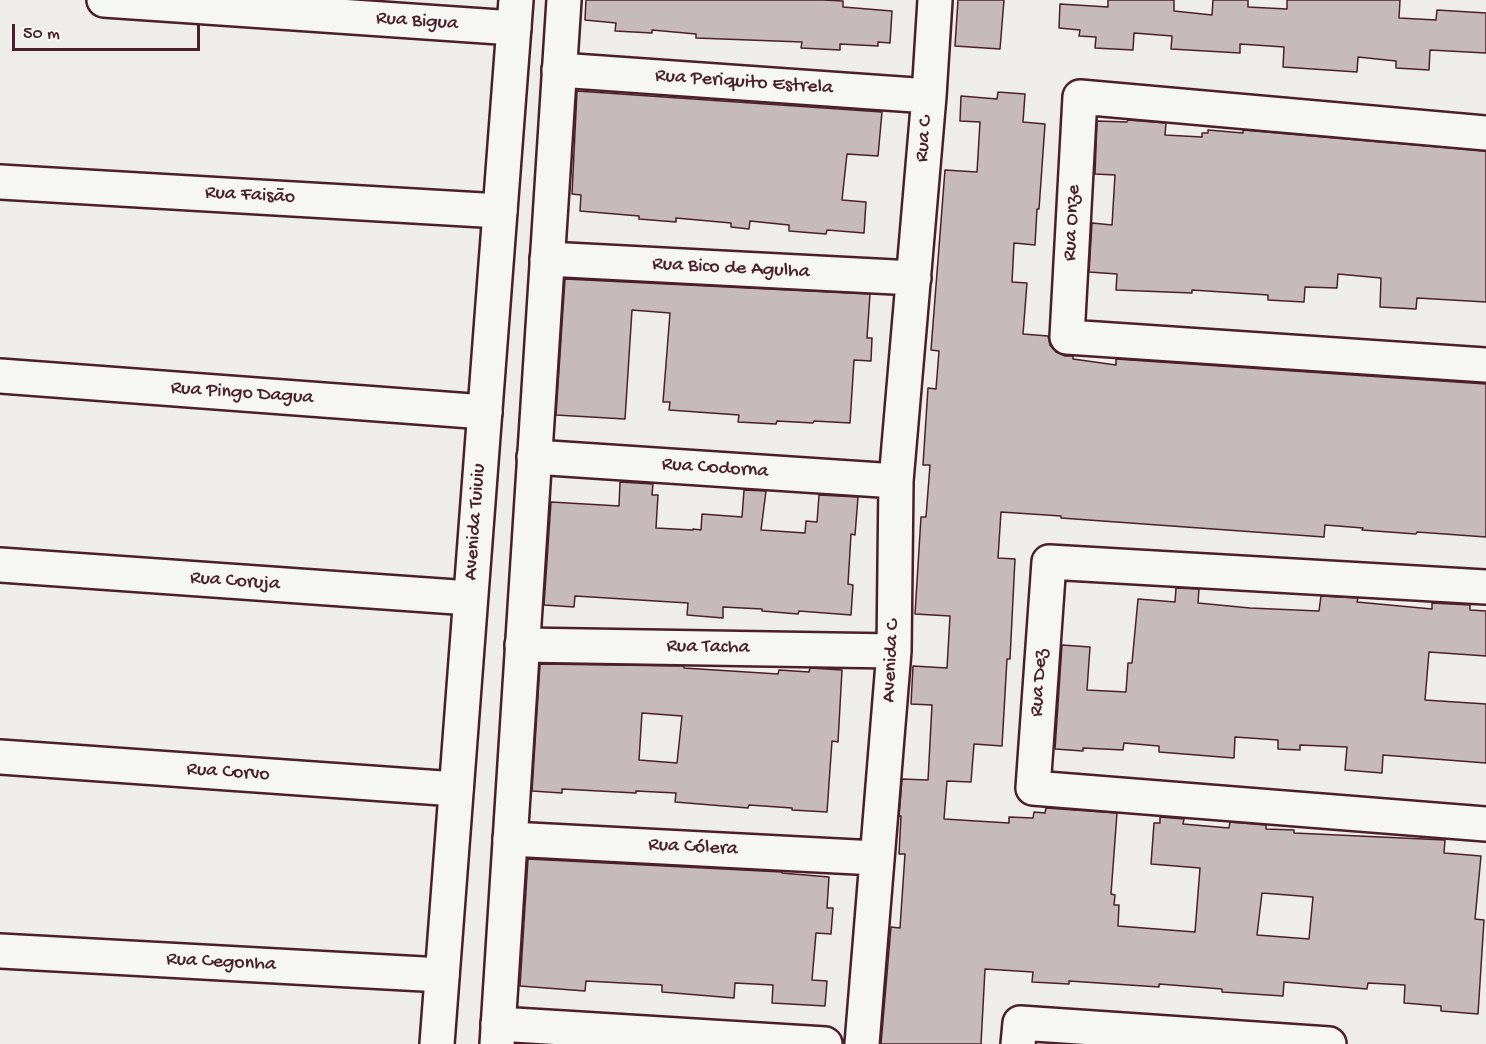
<!DOCTYPE html>
<html>
<head>
<meta charset="utf-8">
<style>
  body { margin:0 }
  #map { position:relative; width:1486px; height:1044px; overflow:hidden; background:#efedea; font-family:"Gochi Hand",sans-serif }
  canvas { display:block }
  .scale { position:absolute; left:12px; top:24px; width:188px; height:27px; box-sizing:border-box; border:3px solid #4a1f2b; border-top:0; padding-left:8px; font-size:18px; line-height:21px; white-space:nowrap; color:#4a1f2b; -webkit-text-stroke:4px #f6f6f2; paint-order:stroke }
</style>
</head>
<body>
<div id="map">
<canvas width="1486" height="1044"></canvas>
<div class="scale">50 m</div>
</div>
<script>
const c = document.querySelector('canvas').getContext('2d');
c.lineJoin = 'round';
function fillPath(path, color) {
  c.fillStyle = color;
  c.fill(path, 'evenodd');
}
function poly(rows) {
  const path = new Path2D();
  for (const r of rows) {
    path.moveTo(r[0], r[1]);
    for (let i = 2; i < r.length; i += 2) path.lineTo(r[i], r[i + 1]);
  }
  return path;
}
function trace(path, color, width, dash) {
  c.strokeStyle = color;
  c.lineWidth = width;
  c.lineCap = dash ? 'butt' : 'round';
  c.setLineDash(dash || []);
  c.stroke(path);
}
function label(font, color, halo, rows, align = 'center') {
  c.font = font + ' "Gochi Hand",sans-serif';
  c.lineWidth = 4.5;
  c.setLineDash([]);
  c.textBaseline = 'middle';
  c.strokeStyle = halo;
  c.fillStyle = color;
  for (const [text, x, y, turn = 0] of rows) {
    c.save();
    c.translate(x, y);
    c.rotate((+turn || 0) * Math.PI / 180);
    c.textAlign = isNaN(turn) ? turn : align;
    if (halo) c.strokeText(text, 0, 0);
    c.fillText(text, 0, 0);
    c.restore();
  }
}
const building = poly([
  [586,0,823,0,843,1,843,7,892,11,890,43,878,42,878,46,840,44,840,50,801,48,802,42,696,38,696,34,652,30,652,33,615,31,616,23,585,20,586,0],
  [958,0,1004,0,1000,49,955,46,958,0],
  [1108,0,1174,0,1174,11,1212,15,1213,0,1248,0,1248,7,1287,9,1287,0,1400,0,1399,18,1436,20,1437,10,1486,13,1486,53,1430,50,1429,70,1396,68,1396,61,1358,57,1357,72,1283,67,1284,47,1240,44,1240,53,1171,49,1172,36,1134,33,1133,50,1095,48,1096,37,1079,36,1080,30,1059,28,1060,4,1108,7,1108,0],
  [577,91,882,112,878,156,847,154,842,200,866,202,864,233,827,230,826,234,789,231,789,225,750,221,749,229,731,227,731,223,676,218,676,222,639,219,639,216,580,211,581,195,572,194,577,91],
  [998,92,1025,94,1023,122,1045,124,1039,209,1037,209,1035,245,1014,243,1012,282,1027,283,1023,334,1048,336,1050,345,1056,352,1065,356,1073,356,1073,359,1116,365,1116,359,1486,384,1486,537,1417,532,1416,534,1362,530,1363,528,1325,525,1324,537,1061,518,1061,516,1001,512,998,558,1015,559,1010,659,1007,659,1002,746,974,744,971,782,947,781,944,819,1009,823,1009,817,1033,818,1034,812,1045,813,1046,808,1117,813,1111,894,1115,895,1114,905,1119,905,1118,926,1195,932,1200,868,1151,864,1154,823,1160,823,1160,817,1184,819,1183,824,1229,828,1230,822,1266,825,1266,829,1294,830,1294,833,1445,840,1444,853,1481,856,1475,919,1484,920,1478,1014,1441,1011,1441,1006,1404,1003,1405,985,1368,983,1367,989,1284,982,1283,996,1222,992,1222,989,1159,984,1159,987,1069,981,1069,984,1032,982,1033,972,985,969,981,1044,881,1044,891,927,900,928,905,854,899,854,901,816,899,816,902,779,928,780,932,705,911,704,913,666,947,668,950,616,915,614,921,517,926,517,930,465,923,465,928,388,936,389,939,351,931,350,945,170,977,172,980,122,960,121,961,96,997,99,998,92],
  [1262,893,1313,897,1309,939,1257,935,1262,893],
  [1128,120,1166,123,1165,135,1202,137,1202,133,1208,133,1208,130,1243,133,1243,130,1486,151,1486,302,1417,298,1416,309,1380,307,1381,278,1338,274,1337,288,1305,287,1304,302,1268,300,1268,295,1192,290,1192,293,1116,290,1117,274,1089,272,1092,223,1112,225,1115,175,1095,174,1097,121,1127,122,1128,120],
  [565,279,870,294,867,338,872,338,871,361,854,360,850,423,814,421,813,423,777,421,776,424,738,422,739,415,669,410,670,402,663,402,670,313,632,310,625,419,556,415,565,279],
  [620,482,653,484,652,495,658,495,656,528,693,530,693,529,701,530,702,514,742,517,744,490,766,491,761,530,805,533,806,521,817,522,819,495,858,497,855,535,851,534,848,584,853,585,851,615,799,611,798,614,762,611,762,609,723,607,723,618,687,615,688,603,575,596,574,607,544,605,551,502,619,506,620,482],
  [1176,588,1199,589,1198,603,1250,608,1319,611,1321,596,1358,598,1357,602,1432,609,1432,603,1470,605,1470,610,1486,611,1486,656,1429,652,1425,700,1486,704,1486,763,1383,755,1382,773,1345,770,1347,747,1300,745,1300,750,1278,749,1278,740,1235,737,1234,758,1159,752,1159,746,1124,743,1123,750,1083,748,1083,751,1055,749,1062,645,1090,647,1087,690,1126,692,1128,663,1132,663,1138,599,1175,602,1176,588],
  [540,664,684,666,684,668,778,674,779,670,809,672,810,668,842,670,838,742,832,741,827,812,792,810,792,808,749,805,748,808,675,802,676,793,636,791,636,793,562,789,562,793,532,791,540,664],
  [642,713,682,716,677,763,639,760,642,713],
  [528,859,782,872,782,873,829,877,827,908,833,908,831,934,816,933,812,980,827,981,825,1006,772,1003,773,985,735,983,734,998,662,992,662,985,623,983,586,981,585,991,520,986,528,859]
]);
const minor = poly([
  [104,0,514,28],
  [559,70,929,96],
  [1486,133,1080,97,1067,337,1486,365],
  [0,182,500,211],
  [547,259,914,278],
  [0,376,485,412],
  [534,457,896,481],
  [0,565,470,598],
  [1486,587,1049,562,1033,788,1486,824],
  [522,645,894,651],
  [0,757,456,789],
  [510,839,876,858],
  [0,951,442,975],
  [498,1024,825,1044],
  [862,1044,894,651,896,481,929,96,935,0],
  [1018,1044,1020,1023,1329,1044]
]);
const major = poly([
  [437,1044,516,0],
  [497,1044,564,0]
]);
const streetNames = [
  ["Rua Bigua",417,22,4],
  ["Rua Periquito Estrela",744,83,4],
  ["Rua C",925,139,-85],
  ["Rua Faisão",250,196,3],
  ["Rua Onze",1073,223,-87],
  ["Rua Bico de Agulha",731,269,3],
  ["Rua Pingo Dagua",242,394,4],
  ["Rua Codorna",715,469,4],
  ["Avenida Tuiuiu",476,522,-86],
  ["Rua Coruja",235,582,4],
  ["Rua Tacha",708,648,1],
  ["Avenida C",892,661,-87],
  ["Rua Dez",1040,683,-86],
  ["Rua Corvo",228,773,4],
  ["Rua Cólera",693,848,3],
  ["Rua Cegonha",221,963,3]
];
fillPath(building, '#c6babb');
trace(building, '#4a1f2b', 1.5);
trace(minor, '#4a1f2b', 38);
trace(major, '#4a1f2b', 38);
trace(minor, '#f6f6f2', 33);
trace(major, '#f6f6f2', 33);
label('20px', '#4a1f2b', '#f6f6f2', streetNames);
</script>
</body>
</html>
